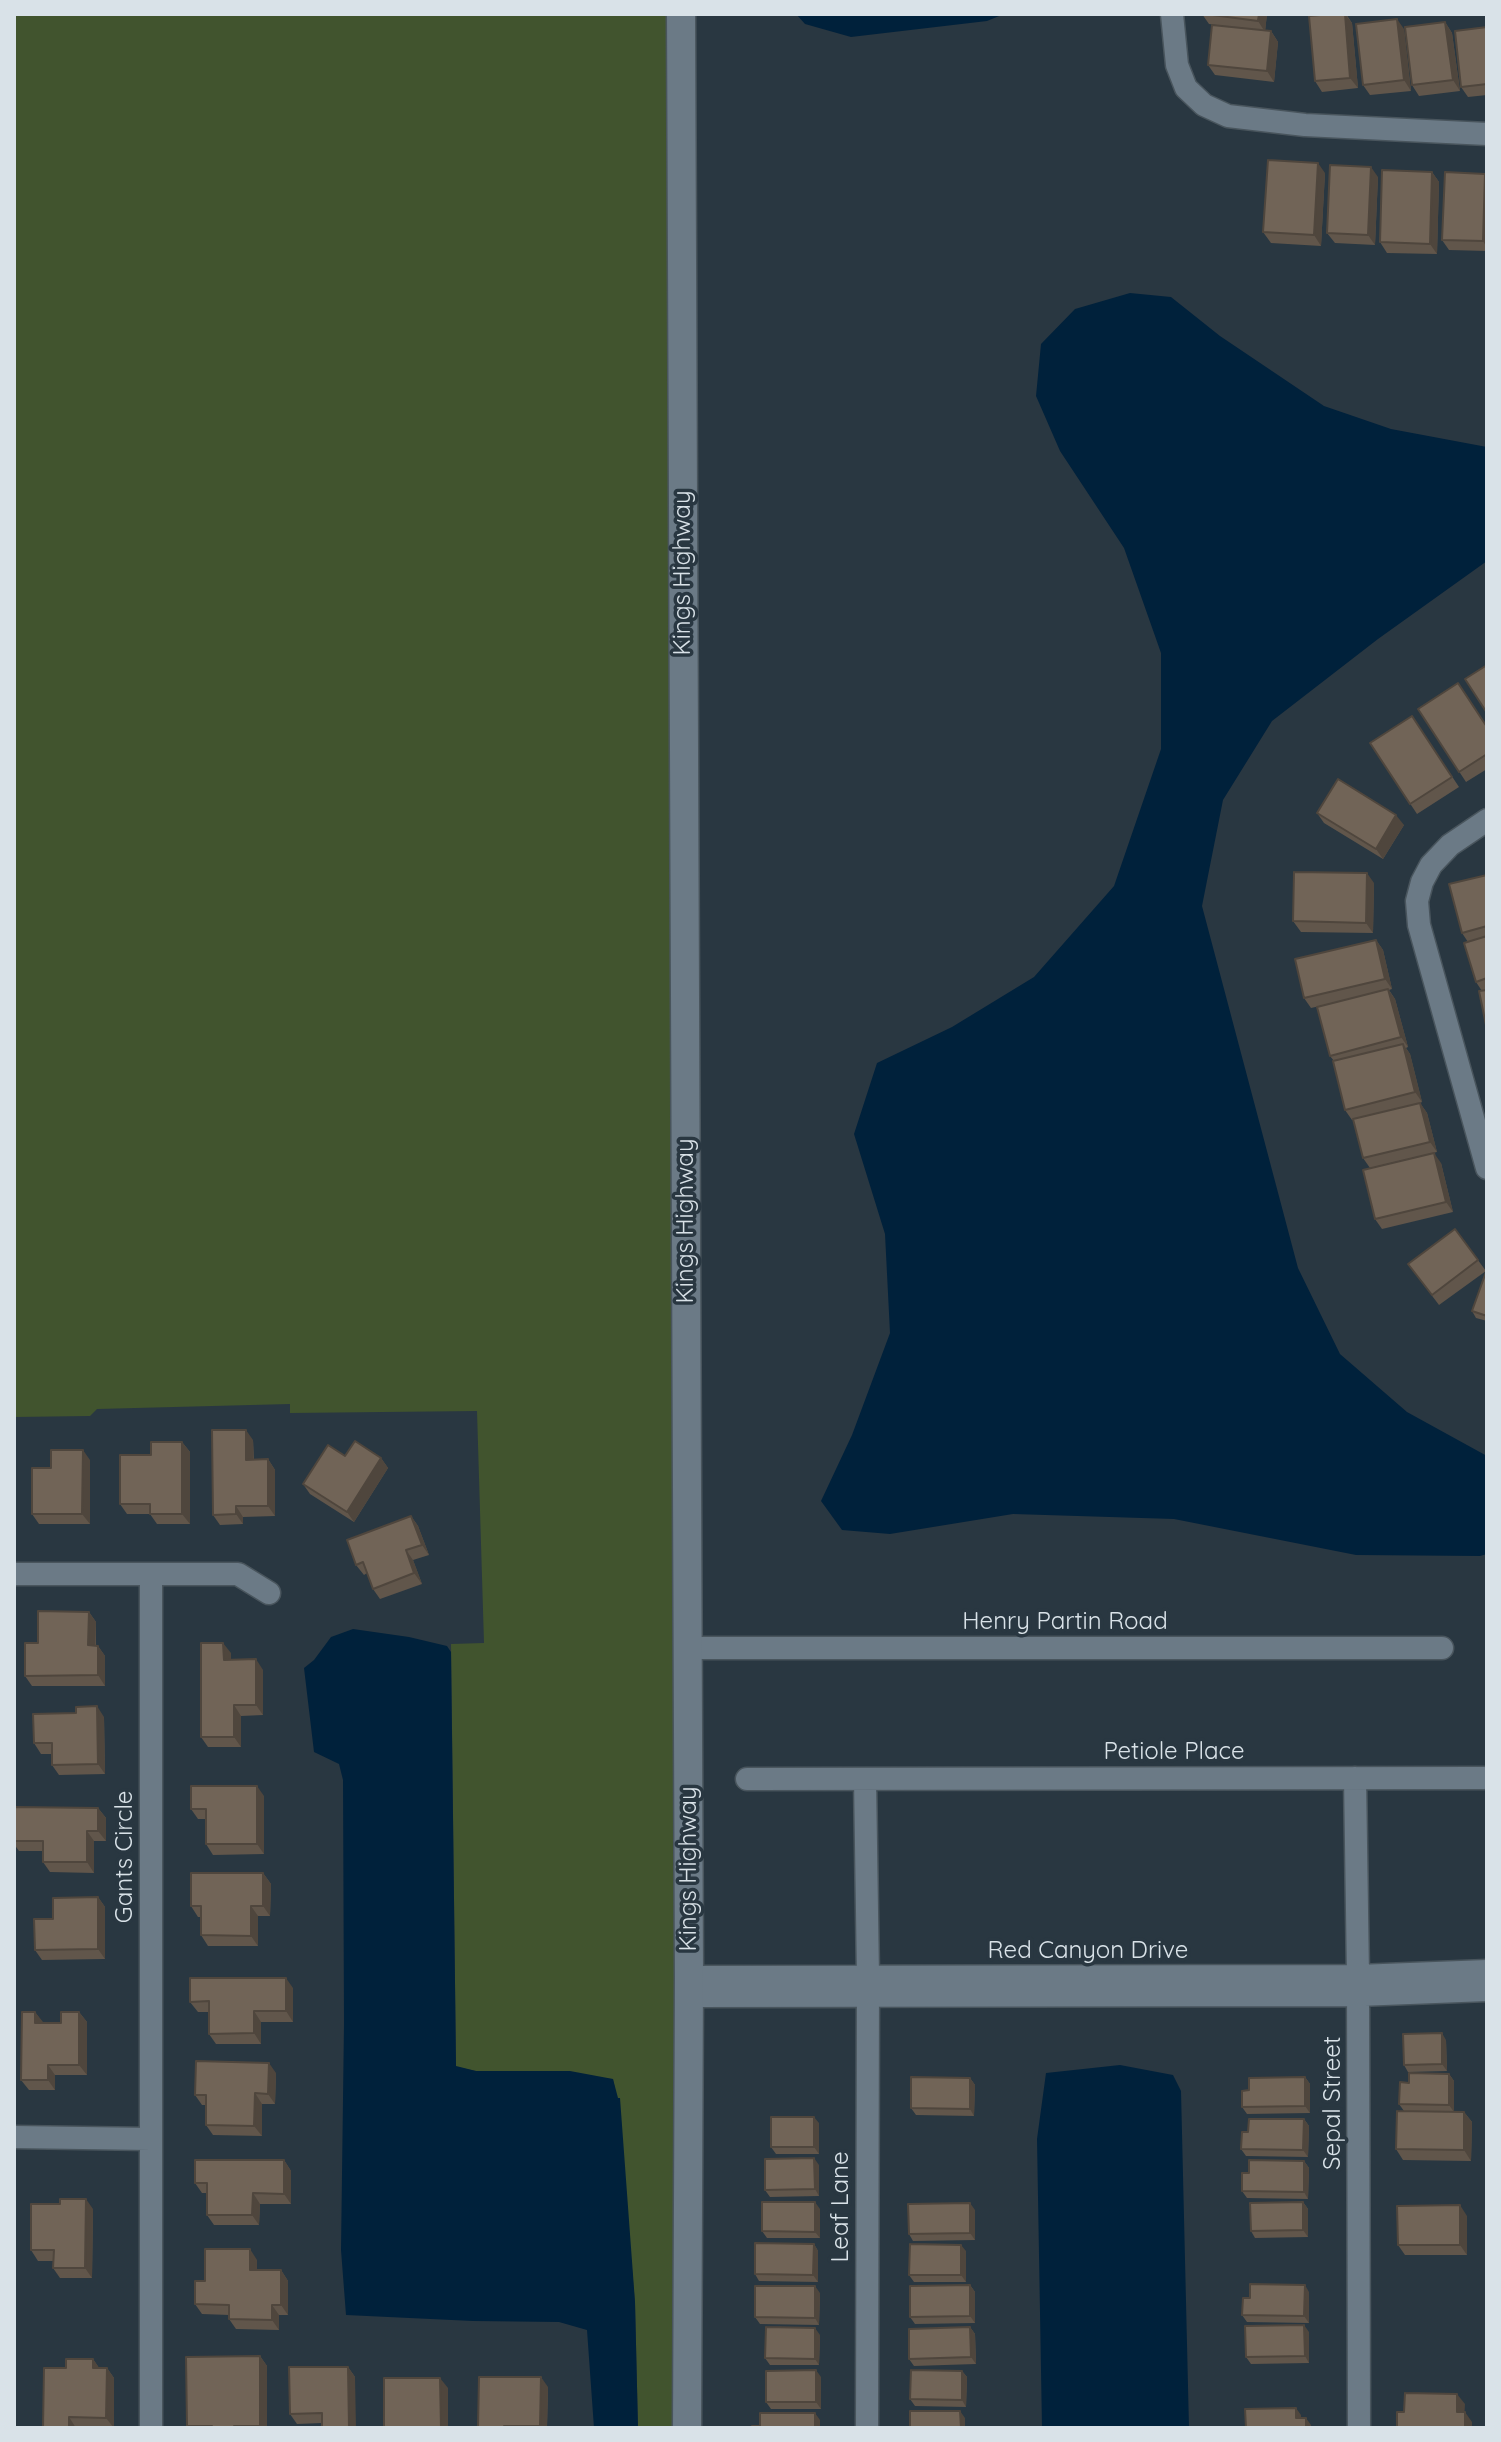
<!DOCTYPE html>
<html>
<head>
<meta charset="utf-8">
<style>
  body { margin:0 }
  #map { position:relative; width:1501px; height:2442px; overflow:hidden; background:#293741; font-family:Quicksand,sans-serif }
  canvas { display:block }
  .frame { position:absolute; inset:0; border:16px solid #d9e2e8; pointer-events:none }
</style>
</head>
<body>
<div id="map">
<canvas width="1501" height="2442"></canvas>
<div class="frame"></div>
</div>
<script>
const c = document.querySelector('canvas').getContext('2d');
c.lineJoin = 'round';
function fillPath(path, color) {
  c.fillStyle = color;
  c.fill(path, 'evenodd');
}
function poly(rows) {
  const path = new Path2D();
  for (const r of rows) {
    path.moveTo(r[0], r[1]);
    for (let i = 2; i < r.length; i += 2) path.lineTo(r[i], r[i + 1]);
  }
  return path;
}
function trace(path, color, width, dash) {
  c.strokeStyle = color;
  c.lineWidth = width;
  c.lineCap = dash ? 'butt' : 'round';
  c.setLineDash(dash || []);
  c.stroke(path);
}
function label(font, color, halo, rows, align = 'center') {
  c.font = font + ' Quicksand,sans-serif';
  c.lineWidth = 7;
  c.setLineDash([]);
  c.textBaseline = 'middle';
  c.strokeStyle = halo;
  c.fillStyle = color;
  for (const [text, x, y, turn = 0] of rows) {
    c.save();
    c.translate(x, y);
    c.rotate((+turn || 0) * Math.PI / 180);
    c.textAlign = isNaN(turn) ? turn : align;
    if (halo) c.strokeText(text, 0, 0);
    c.fillText(text, 0, 0);
    c.restore();
  }
}
const green = poly([
  [14,14,671,14,677,1648,675,2428,638,2428,635,2303,617,2099,613,2079,476,2071,456,2067,451,1644,484,1643,477,1411,290,1413,290,1404,97,1409,90,1416,14,1417]
]);
const water = poly([
  [796,14,1004,14,987,21,851,37,805,24],
  [1130,293,1171,297,1220,336,1324,406,1391,429,1487,447,1487,561,1378,639,1272,721,1223,800,1202,906,1298,1268,1340,1354,1407,1412,1487,1456,1487,1554,1480,1556,1356,1555,1174,1519,1013,1514,890,1534,842,1530,821,1501,852,1435,890,1333,885,1234,854,1134,877,1063,952,1027,1034,977,1114,886,1161,749,1161,653,1124,548,1060,451,1036,396,1041,344,1075,309],
  [353,1629,409,1637,447,1646,451,1652,456,2066,476,2071,570,2071,613,2079,618,2098,620,2098,635,2302,638,2428,594,2428,587,2330,559,2322,473,2321,346,2315,341,2250,344,2023,343,1780,339,1764,314,1752,304,1668,314,1660,331,1637],
  [1120,2065,1173,2075,1181,2091,1189,2428,1042,2428,1037,2139,1046,2073]
]);
const minor = poly([
  [1172,14,1177,65,1186,88,1204,105,1228,116,1305,125,1487,134],
  [1487,820,1450,845,1431,865,1422,882,1417,901,1419,925,1487,1168],
  [14,1574,238,1574,269,1593],
  [687,1648,1442,1648],
  [1355,1778,1358,1976,1359,2428],
  [747,1779,1484,1778],
  [865,1779,868,1977,867,2428],
  [689,1977,1358,1976,1487,1971],
  [689,1996,1358,1995,1487,1990],
  [14,2137,151,2139],
  [151,2428,151,1574]
]);
const tertiary = poly([
  [681,14,689,1977,687,2428]
]);
const wall = poly([
  [1202,14,1267,14,1265,31,1271,31,1278,42,1274,82,1215,75,1208,65,1238,28,1209,24],
  [1332,14,1346,14,1352,23,1358,88,1322,92,1315,81],
  [1445,22,1452,33,1460,91,1419,96,1412,85],
  [1487,27,1487,95,1468,97,1461,87],
  [1404,29,1411,91,1370,95,1363,85],
  [1432,172,1439,182,1437,254,1387,253,1380,242],
  [1325,173,1321,246,1271,243,1263,232],
  [1485,174,1487,177,1487,251,1449,250,1442,240],
  [1378,177,1375,245,1335,243,1327,233],
  [1418,709,1487,726,1487,769,1466,782],
  [1412,716,1459,787,1417,814,1370,743],
  [1317,813,1404,825,1383,859,1324,823],
  [1487,875,1487,1030,1482,991,1476,982,1468,942,1462,933],
  [1374,883,1373,933,1301,932,1293,921],
  [1376,940,1383,950,1392,989,1389,990,1395,999,1408,1047,1406,1048,1410,1054,1422,1102,1420,1103,1427,1113,1437,1152,1370,1168,1363,1158,1354,1120,1352,1120,1345,1110,1334,1061,1330,1056,1338,1002,1311,1008,1304,998],
  [1441,1163,1453,1212,1382,1229,1375,1219],
  [1455,1229,1486,1271,1439,1305,1408,1264],
  [1487,1273,1487,1321,1476,1318,1472,1311],
  [253,1440,254,1460,268,1459,275,1470,275,1516,243,1517,243,1524,220,1525,213,1515],
  [182,1442,190,1452,190,1524,157,1524,150,1514,127,1514,120,1504,151,1455],
  [345,1456,381,1458,388,1468,354,1522,310,1494,303,1484],
  [90,1460,90,1524,39,1524,32,1514,51,1468],
  [411,1516,418,1526,429,1555,413,1560,422,1584,380,1599,373,1589,367,1573,364,1575,356,1565],
  [89,1612,96,1622,96,1646,98,1646,105,1656,105,1686,32,1686,25,1676,38,1643],
  [231,1653,231,1660,263,1670,263,1715,241,1716,241,1747,208,1747,201,1737],
  [104,1717,105,1774,59,1775,52,1765,52,1754,41,1754,34,1743],
  [264,1796,264,1854,213,1855,206,1844,206,1819,198,1819,191,1809],
  [14,1807,98,1808,106,1818,106,1841,94,1841,94,1873,50,1872,43,1862,43,1851,19,1851,14,1844],
  [263,1873,271,1884,270,1916,258,1916,258,1946,208,1946,201,1935,201,1917,198,1917,191,1906],
  [98,1897,105,1907,105,1959,42,1960,35,1950,53,1919],
  [293,1988,293,2022,261,2022,261,2044,216,2044,209,2034,209,2012,198,2012,190,2002],
  [35,2012,43,2023,61,2023,79,2012,87,2022,87,2075,55,2075,55,2090,29,2090,21,2080],
  [1446,2040,1447,2071,1408,2072,1404,2065],
  [276,2073,275,2104,262,2104,262,2136,213,2135,206,2125,206,2105,202,2105,195,2095],
  [1449,2074,1454,2081,1454,2112,1404,2111,1399,2104],
  [1305,2077,1310,2084,1310,2113,1247,2114,1242,2107,1249,2090],
  [970,2078,975,2085,974,2116,916,2115,911,2108],
  [1464,2112,1472,2122,1471,2161,1403,2160,1396,2149],
  [1304,2119,1309,2126,1308,2157,1246,2156,1241,2149,1248,2132],
  [819,2123,819,2154,776,2154,771,2147],
  [284,2160,291,2171,291,2204,260,2204,259,2225,214,2225,207,2215,207,2193,202,2193,195,2183],
  [1304,2161,1309,2168,1308,2199,1247,2198,1242,2191],
  [819,2165,819,2196,770,2197,765,2190],
  [1303,2202,1308,2209,1308,2237,1255,2238,1251,2231],
  [93,2209,92,2278,60,2278,53,2268,53,2261,38,2261,31,2250],
  [820,2209,820,2238,767,2238,762,2231],
  [975,2210,975,2240,913,2241,909,2234],
  [1467,2216,1467,2255,1405,2255,1398,2245],
  [814,2244,818,2251,818,2282,759,2281,755,2274],
  [966,2251,966,2282,914,2282,909,2275],
  [257,2260,257,2270,281,2270,288,2281,288,2315,279,2315,279,2330,236,2329,229,2319,229,2315,202,2314,195,2304,205,2281],
  [970,2285,975,2292,975,2323,915,2324,910,2317],
  [1309,2292,1309,2323,1247,2322,1242,2315,1250,2298],
  [820,2293,819,2325,760,2324,755,2317],
  [970,2327,975,2334,976,2364,914,2366,909,2359],
  [1309,2332,1309,2363,1251,2364,1246,2357],
  [820,2335,819,2365,770,2365,765,2358],
  [260,2356,267,2366,267,2428,189,2428,187,2426],
  [93,2359,99,2368,107,2368,114,2378,114,2428,43,2428,66,2368],
  [348,2367,355,2377,322,2423,297,2424,290,2414],
  [962,2371,967,2377,966,2407,915,2406,910,2399],
  [821,2377,821,2409,771,2409,766,2402],
  [548,2387,547,2428,478,2428]
]);
const shadedWall = poly([
  [1259,14,1267,14,1265,32,1258,21],
  [1345,14,1352,23,1358,88,1350,78],
  [1397,19,1404,29,1411,91,1404,80],
  [1445,22,1452,33,1460,91,1453,80],
  [1271,31,1278,42,1274,82,1267,71],
  [1318,163,1325,173,1321,246,1314,235],
  [1371,167,1378,177,1375,245,1368,235],
  [1432,172,1439,182,1437,254,1430,244],
  [1485,174,1487,177,1487,248,1483,241],
  [1396,815,1404,825,1383,859,1376,849],
  [1367,873,1374,883,1373,933,1366,923],
  [1376,940,1383,950,1392,989,1385,979],
  [1388,989,1395,999,1408,1047,1401,1037],
  [1403,1044,1410,1054,1422,1102,1415,1092],
  [1420,1103,1427,1113,1437,1152,1430,1142],
  [1434,1153,1441,1163,1453,1212,1446,1202],
  [246,1430,253,1440,254,1470,246,1460],
  [182,1442,190,1452,190,1524,182,1514],
  [83,1450,90,1460,90,1524,82,1514],
  [381,1458,388,1468,354,1522,347,1512],
  [268,1459,275,1470,275,1516,268,1506],
  [236,1506,243,1517,243,1524,236,1514],
  [411,1516,418,1526,429,1555,422,1545],
  [406,1550,413,1560,422,1584,414,1573],
  [89,1612,96,1622,95,1656,88,1645],
  [223,1643,231,1653,231,1670,224,1660],
  [98,1646,105,1656,105,1686,98,1675],
  [256,1659,263,1670,263,1715,256,1705],
  [234,1705,241,1716,241,1747,234,1737],
  [97,1706,104,1717,105,1774,98,1764],
  [257,1786,264,1796,264,1854,257,1844],
  [98,1808,106,1818,106,1841,98,1831],
  [87,1831,94,1841,94,1873,87,1862],
  [263,1873,271,1884,270,1916,263,1906],
  [98,1897,105,1907,105,1959,98,1949],
  [251,1906,258,1916,258,1946,251,1936],
  [286,1978,293,1988,293,2022,286,2011],
  [254,2011,261,2022,261,2044,254,2033],
  [35,2012,43,2022,43,2033,35,2023],
  [79,2012,87,2022,87,2075,79,2065],
  [1442,2033,1446,2040,1447,2071,1442,2064],
  [269,2063,276,2073,275,2104,268,2094],
  [48,2065,55,2075,55,2090,48,2080],
  [1449,2074,1454,2081,1454,2112,1449,2105],
  [1305,2077,1310,2084,1310,2113,1305,2106],
  [970,2078,975,2085,974,2116,970,2109],
  [255,2093,262,2104,262,2136,254,2126],
  [1464,2112,1472,2122,1471,2161,1464,2150],
  [814,2117,819,2123,819,2154,814,2147],
  [1304,2119,1309,2126,1308,2157,1303,2150],
  [814,2158,819,2165,819,2196,815,2189],
  [284,2160,291,2171,291,2204,284,2194],
  [1304,2161,1309,2168,1308,2199,1304,2192],
  [253,2193,260,2204,259,2225,252,2215],
  [86,2199,93,2209,92,2278,85,2268],
  [815,2202,820,2209,820,2238,815,2232],
  [1303,2202,1308,2209,1308,2237,1303,2230],
  [970,2203,975,2210,975,2240,970,2233],
  [1460,2205,1467,2216,1467,2255,1460,2245],
  [814,2244,818,2251,818,2282,813,2275],
  [961,2245,966,2251,966,2282,961,2275],
  [250,2249,257,2260,257,2280,250,2270],
  [281,2270,288,2281,288,2315,281,2305],
  [970,2285,975,2292,975,2323,970,2316],
  [1305,2285,1309,2292,1309,2323,1304,2316],
  [815,2286,820,2293,819,2325,815,2318],
  [272,2305,279,2315,279,2330,272,2320],
  [1304,2325,1309,2332,1309,2363,1305,2356],
  [970,2327,975,2334,976,2364,971,2357],
  [815,2328,820,2335,819,2365,815,2359],
  [260,2356,267,2366,267,2428,262,2428,260,2426],
  [93,2359,100,2369,93,2368],
  [348,2367,355,2377,356,2428,349,2428],
  [107,2368,114,2378,114,2428,106,2418],
  [816,2370,821,2377,821,2409,816,2402],
  [962,2371,967,2377,966,2407,962,2400],
  [541,2377,548,2387,547,2428,541,2428,540,2426],
  [440,2378,448,2388,448,2428,441,2428],
  [1457,2394,1465,2404,1464,2422,1457,2412],
  [1296,2408,1301,2415,1301,2425,1296,2418],
  [960,2411,965,2418,965,2428,961,2428],
  [1465,2412,1472,2422,1472,2428,1465,2428],
  [815,2413,820,2420,820,2428,815,2428],
  [69,2417,76,2428,69,2428],
  [1306,2418,1311,2425,1311,2428,1306,2428]
]);
const building = poly([
  [1205,14,1259,14,1258,21,1205,14],
  [1332,14,1345,14,1350,78,1315,81,1309,16,1332,14],
  [1397,19,1404,80,1363,85,1356,24,1397,19],
  [1445,22,1453,80,1412,85,1405,27,1445,22],
  [1212,25,1271,31,1267,71,1208,65,1212,25],
  [1487,27,1487,84,1461,87,1455,31,1487,27],
  [1268,160,1318,163,1314,235,1263,232,1268,160],
  [1330,165,1371,167,1368,235,1327,233,1330,165],
  [1382,170,1432,172,1430,244,1380,242,1382,170],
  [1445,172,1485,174,1483,241,1442,240,1445,172],
  [1487,665,1487,713,1465,679,1487,665],
  [1458,683,1487,727,1487,754,1459,772,1418,709,1458,683],
  [1412,716,1452,777,1410,804,1370,743,1412,716],
  [1338,779,1396,815,1376,849,1317,813,1338,779],
  [1294,872,1367,873,1366,923,1293,921,1294,872],
  [1487,875,1487,926,1462,933,1449,884,1487,875],
  [1487,936,1487,978,1476,982,1464,943,1487,936],
  [1376,940,1385,979,1304,998,1295,959,1376,940],
  [1388,989,1401,1037,1330,1056,1317,1007,1388,989],
  [1487,990,1487,1030,1479,991,1487,990],
  [1403,1044,1415,1092,1345,1110,1333,1061,1403,1044],
  [1420,1103,1430,1142,1363,1158,1353,1119,1420,1103],
  [1434,1153,1446,1202,1375,1219,1363,1170,1434,1153],
  [1455,1229,1478,1260,1432,1295,1408,1264,1455,1229],
  [1486,1272,1487,1273,1487,1316,1472,1311,1486,1272],
  [212,1430,246,1430,246,1460,268,1459,268,1506,236,1506,236,1514,213,1515,212,1430],
  [355,1441,381,1458,347,1512,303,1484,328,1445,345,1456,355,1441],
  [151,1442,182,1442,182,1514,150,1514,150,1504,120,1504,120,1455,151,1455,151,1442],
  [51,1450,83,1450,82,1514,32,1514,32,1468,51,1468,51,1450],
  [411,1516,422,1545,406,1550,414,1573,373,1589,363,1562,356,1565,347,1540,411,1516],
  [38,1611,89,1612,88,1645,98,1646,98,1675,25,1676,25,1643,38,1643,38,1611],
  [201,1643,223,1643,224,1660,256,1659,256,1705,234,1705,234,1737,201,1737,201,1643],
  [97,1706,98,1764,52,1765,52,1743,34,1743,33,1714,76,1713,76,1707,97,1706],
  [191,1786,257,1786,257,1844,206,1844,206,1809,191,1809,191,1786],
  [14,1807,98,1808,98,1831,87,1831,87,1862,43,1862,43,1841,14,1841,14,1807],
  [191,1873,263,1873,263,1906,251,1906,251,1936,201,1935,201,1906,191,1906,191,1873],
  [98,1897,98,1949,35,1950,34,1919,53,1919,53,1898,98,1897],
  [190,1978,286,1978,286,2011,254,2011,254,2033,209,2034,209,2001,190,2002,190,1978],
  [22,2012,35,2012,35,2023,61,2023,61,2012,79,2012,79,2065,48,2065,48,2080,21,2080,22,2012],
  [1442,2033,1442,2064,1404,2065,1403,2034,1442,2033],
  [196,2061,269,2063,268,2094,255,2093,254,2126,206,2125,206,2095,195,2095,196,2061],
  [1409,2073,1449,2074,1449,2105,1399,2104,1400,2082,1409,2083,1409,2073],
  [911,2077,970,2078,970,2109,911,2108,911,2077],
  [1305,2077,1305,2106,1242,2107,1242,2091,1249,2090,1249,2078,1305,2077],
  [1397,2111,1464,2112,1464,2150,1396,2149,1397,2111],
  [771,2117,814,2117,814,2147,771,2147,771,2117],
  [1249,2119,1304,2119,1303,2150,1241,2149,1242,2132,1248,2132,1249,2119],
  [814,2158,815,2189,765,2190,765,2159,814,2158],
  [195,2160,284,2160,284,2194,253,2193,252,2215,207,2215,207,2183,195,2183,195,2160],
  [1249,2160,1304,2161,1304,2192,1242,2191,1242,2173,1249,2173,1249,2160],
  [60,2199,86,2199,85,2268,53,2268,54,2250,31,2250,31,2204,60,2204,60,2199],
  [762,2202,815,2202,815,2232,762,2231,762,2202],
  [1303,2202,1303,2230,1251,2231,1250,2203,1303,2202],
  [970,2203,970,2233,909,2234,908,2204,970,2203],
  [1460,2205,1460,2245,1398,2245,1397,2206,1460,2205],
  [755,2243,814,2244,813,2275,755,2274,755,2243],
  [910,2244,961,2245,961,2275,909,2275,910,2244],
  [205,2249,250,2249,250,2270,281,2270,281,2305,272,2305,272,2320,229,2319,229,2305,195,2304,195,2281,205,2281,205,2249],
  [1250,2284,1305,2285,1304,2316,1242,2315,1243,2298,1250,2298,1250,2284],
  [970,2285,970,2316,910,2317,910,2286,970,2285],
  [755,2286,815,2286,815,2318,755,2317,755,2286],
  [1304,2325,1305,2356,1246,2357,1245,2326,1304,2325],
  [766,2327,815,2328,815,2359,765,2358,766,2327],
  [970,2327,971,2357,909,2359,909,2329,970,2327],
  [260,2356,260,2426,234,2426,234,2428,212,2428,212,2426,187,2426,186,2357,260,2356],
  [66,2359,93,2359,93,2368,107,2368,106,2418,69,2417,69,2428,43,2428,44,2368,66,2368,66,2359],
  [289,2367,348,2367,349,2428,322,2428,322,2413,290,2414,289,2367],
  [816,2370,816,2402,766,2402,766,2371,816,2370],
  [911,2370,962,2371,962,2400,910,2399,911,2370],
  [479,2377,541,2377,540,2426,504,2426,504,2428,478,2428,479,2377],
  [384,2378,440,2378,441,2428,384,2428,384,2378],
  [1405,2393,1457,2394,1457,2412,1465,2412,1465,2428,1397,2428,1397,2412,1404,2412,1405,2393],
  [1296,2408,1296,2418,1306,2418,1306,2428,1246,2428,1245,2409,1296,2408],
  [910,2411,960,2411,961,2428,910,2428,910,2411],
  [760,2413,815,2413,815,2428,752,2428,752,2426,760,2426,760,2413]
]);
const streetNames = [
  ["Kings Highway",683,573,-90],
  ["Kings Highway",686,1221,-90],
  ["Henry Partin Road",1065,1622],
  ["Petiole Place",1174,1752],
  ["Gants Circle",125,1857,-90],
  ["Kings Highway",689,1869,-90],
  ["Red Canyon Drive",1088,1951],
  ["Sepal Street",1333,2103,-90],
  ["Leaf Lane",841,2207,-90]
];
fillPath(green, '#41542e');
fillPath(water, '#00213b');
trace(minor, '#49555d', 25);
trace(tertiary, '#49555d', 31);
trace(minor, '#6b7a86', 22);
trace(tertiary, '#6b7a86', 28);
fillPath(wall, '#61564b');
fillPath(shadedWall, '#4f463d');
fillPath(building, '#716457');
trace(building, '#4f463d', 2);
label('24px', '#d9e2e8', '#293741', streetNames);
</script>
</body>
</html>
